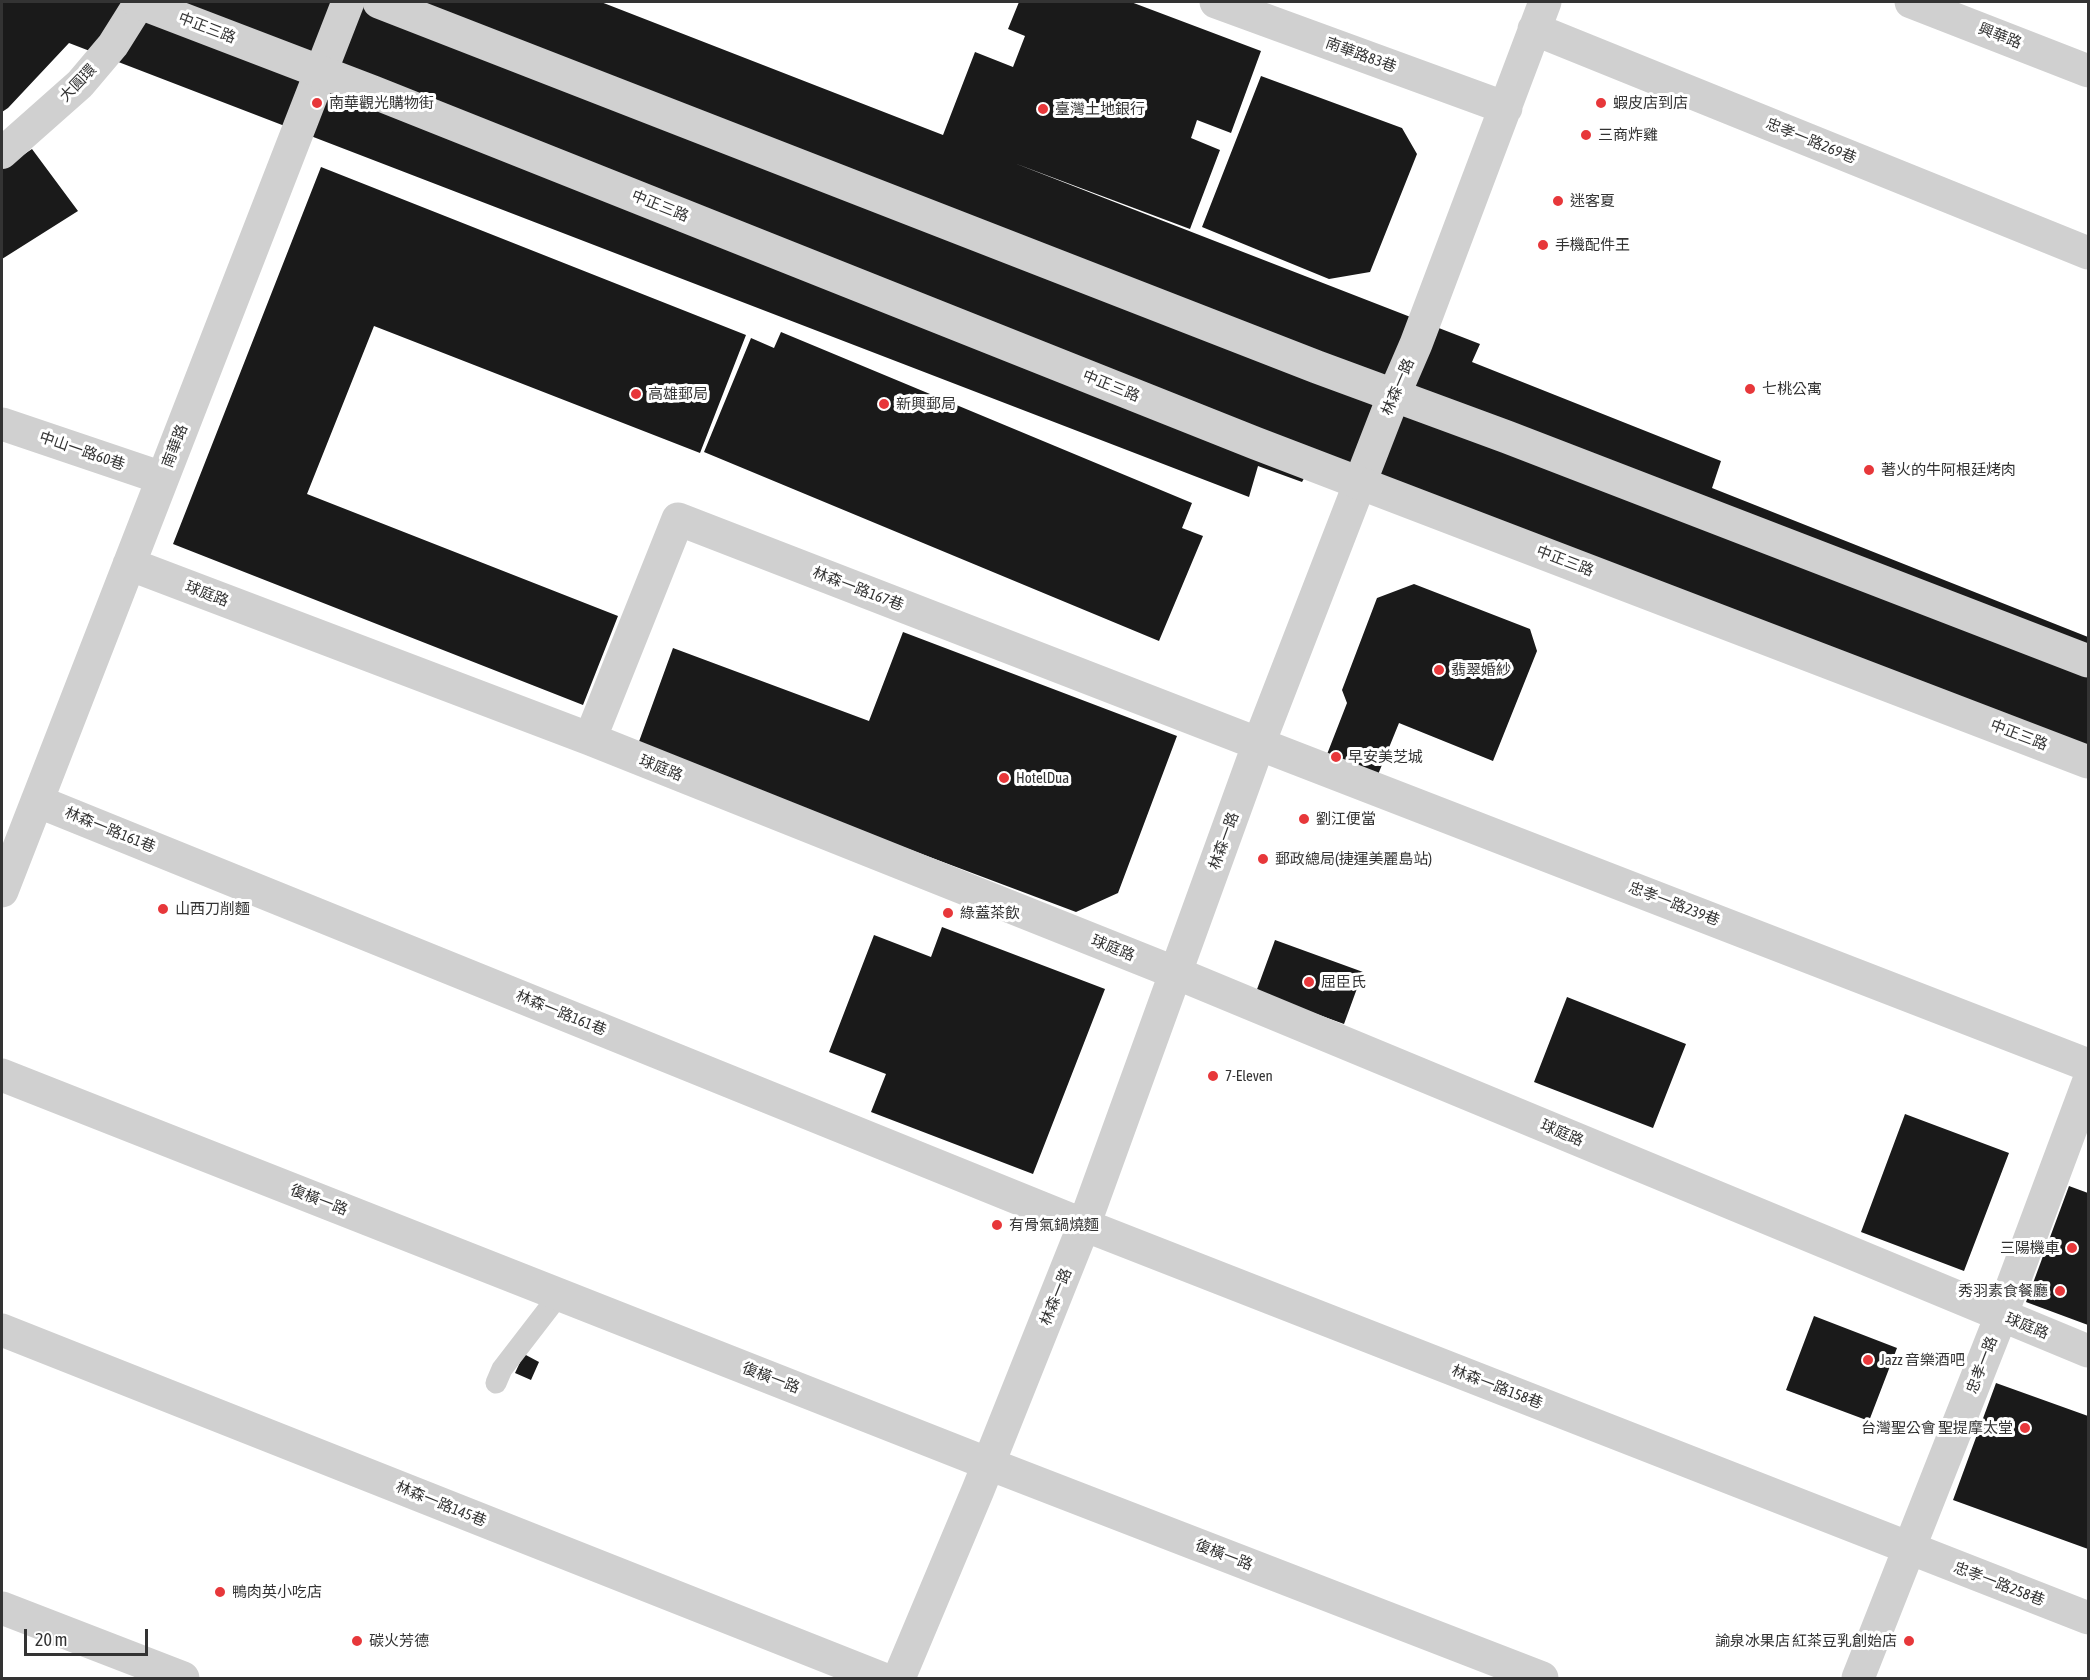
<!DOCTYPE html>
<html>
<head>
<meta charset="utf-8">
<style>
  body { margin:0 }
  #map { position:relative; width:2090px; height:1680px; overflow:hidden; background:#fff; font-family:"Asap Condensed",sans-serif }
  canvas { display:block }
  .frame { position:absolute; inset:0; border:3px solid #333; pointer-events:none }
  .scale { position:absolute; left:24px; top:1629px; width:124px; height:27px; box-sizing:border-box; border:3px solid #333; border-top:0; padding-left:8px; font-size:18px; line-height:21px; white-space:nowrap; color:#333; -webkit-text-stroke:4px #fff; paint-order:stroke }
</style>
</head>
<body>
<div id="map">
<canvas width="2090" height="1680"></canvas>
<div class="frame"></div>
<div class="scale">20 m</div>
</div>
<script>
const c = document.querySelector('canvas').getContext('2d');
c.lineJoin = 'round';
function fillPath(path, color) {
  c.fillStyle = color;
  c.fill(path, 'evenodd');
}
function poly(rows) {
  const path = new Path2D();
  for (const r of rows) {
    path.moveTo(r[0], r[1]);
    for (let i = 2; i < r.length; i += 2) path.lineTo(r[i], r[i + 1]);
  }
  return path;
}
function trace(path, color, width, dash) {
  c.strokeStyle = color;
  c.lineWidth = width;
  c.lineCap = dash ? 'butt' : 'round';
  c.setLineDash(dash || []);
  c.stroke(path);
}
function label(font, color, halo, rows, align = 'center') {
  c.font = font + ' "Asap Condensed","Noto Sans TC",sans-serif';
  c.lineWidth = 6;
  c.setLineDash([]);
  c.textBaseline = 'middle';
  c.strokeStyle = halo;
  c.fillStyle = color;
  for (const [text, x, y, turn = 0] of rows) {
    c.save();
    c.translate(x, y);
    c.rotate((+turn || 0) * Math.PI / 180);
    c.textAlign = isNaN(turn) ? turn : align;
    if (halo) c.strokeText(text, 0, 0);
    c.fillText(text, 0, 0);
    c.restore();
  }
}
const building = poly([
  [2,2,601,2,943,135,975,52,1013,67,1025,36,1008,29,1019,2,1131,2,1261,51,1231,133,1197,120,1191,138,1220,150,1190,229,1014,163,1480,344,1472,362,1721,461,1712,488,2088,637,2088,750,1319,451,1302,482,1258,466,1249,497,69,43,8,108,2,112],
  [1261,76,1402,128,1417,154,1370,272,1329,279,1202,227],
  [32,149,78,211,2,259,2,169],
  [321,167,746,335,700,453,374,326,307,494,618,616,583,705,173,544],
  [781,332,1192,503,1182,528,1203,536,1159,641,704,452,751,338,774,348],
  [1414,584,1530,629,1537,651,1493,761,1399,723,1375,782,1324,762,1347,703,1342,690,1377,598],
  [903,632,1177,736,1118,893,1076,912,637,747,673,648,869,721],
  [942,927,1105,989,1033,1174,871,1112,886,1074,829,1052,874,935,931,957],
  [1275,940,1363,972,1344,1024,1256,992],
  [1567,997,1686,1044,1653,1128,1534,1082],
  [1905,1114,2009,1153,1964,1271,1861,1232],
  [2069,1186,2088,1193,2088,1325,2026,1302],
  [1814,1316,1897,1348,1869,1421,1786,1390],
  [524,1354,539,1362,531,1380,515,1373],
  [1996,1383,2088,1416,2088,1549,1953,1500]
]);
const service = poly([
  [496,1383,502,1369,559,1295]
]);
const pedestrian = poly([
  [2,153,80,84,113,45,140,2]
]);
const minor = poly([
  [1216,2,1506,108],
  [1911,2,2088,71],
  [1534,29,2088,253],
  [2,424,162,478],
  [129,564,590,739,1176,973,2088,1351],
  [590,739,678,519,2088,1065],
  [37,801,1084,1225,2088,1618],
  [2,891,348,2],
  [2,1075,989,1464,1542,1678],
  [2,1330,881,1678],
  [2,1608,183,1678],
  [899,1678,978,1490,1084,1225,1259,743,1394,395,1416,344,1545,2],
  [1858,1678,2001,1316,2088,1083]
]);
const tertiary = poly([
  [138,2,373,92,1255,443,2088,762],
  [379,2,1317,367,1507,437,2088,661]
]);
const markers = [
  [317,103,6,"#e7373a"],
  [1601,103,6,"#e7373a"],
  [1043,109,6,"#e7373a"],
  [1586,135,6,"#e7373a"],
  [1558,201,6,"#e7373a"],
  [1543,245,6,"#e7373a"],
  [1750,389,6,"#e7373a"],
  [636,394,6,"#e7373a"],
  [884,404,6,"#e7373a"],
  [1869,470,6,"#e7373a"],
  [1439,670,6,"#e7373a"],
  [1336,757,6,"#e7373a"],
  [1004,778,6,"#e7373a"],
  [1304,819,6,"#e7373a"],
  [1263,859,6,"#e7373a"],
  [163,909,6,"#e7373a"],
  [948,913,6,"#e7373a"],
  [1309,982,6,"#e7373a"],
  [1213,1076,6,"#e7373a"],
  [997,1225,6,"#e7373a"],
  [2072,1248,6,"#e7373a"],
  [2060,1291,6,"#e7373a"],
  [1868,1360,6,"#e7373a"],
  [2025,1428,6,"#e7373a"],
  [220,1592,6,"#e7373a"],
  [357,1641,6,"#e7373a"],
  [1909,1641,6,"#e7373a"]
];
const streetNames = [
  ["中正三路",207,28,21],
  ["興華路",2000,36,21],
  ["南華路83巷",1361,55,20],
  ["大圓環",78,83,-46],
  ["忠孝一路269巷",1811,141,22],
  ["中正三路",660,206,22],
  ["中正三路",1111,386,22],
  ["林森一路",1398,387,-67],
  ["南華路",175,446,-69],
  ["中山一路60巷",82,451,19],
  ["中正三路",1565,561,21],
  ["林森一路167巷",858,589,21],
  ["球庭路",207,594,21],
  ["中正三路",2019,735,21],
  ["球庭路",661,768,22],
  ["林森一路161巷",110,830,22],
  ["林森一路",1224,841,-70],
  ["忠孝一路239巷",1674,904,21],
  ["球庭路",1113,948,22],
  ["林森一路161巷",561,1013,22],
  ["球庭路",1562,1133,23],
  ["復橫一路",319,1200,21],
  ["林森一路",1056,1297,-68],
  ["球庭路",2027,1326,22],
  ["忠孝一路",1982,1365,-69],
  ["復橫一路",771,1378,21],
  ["林森一路158巷",1497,1387,21],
  ["林森一路145巷",441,1504,22],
  ["復橫一路",1224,1555,21],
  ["忠孝一路258巷",1999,1584,21]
];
const poiNames = [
  ["南華觀光購物街",329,103],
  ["蝦皮店到店",1613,103],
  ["臺灣土地銀行",1055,109],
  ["三商炸雞",1598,135],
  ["迷客夏",1570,201],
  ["手機配件王",1555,245],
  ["七桃公寓",1762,389],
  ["高雄郵局",648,394],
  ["新興郵局",896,404],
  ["著火的牛阿根廷烤肉",1881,470],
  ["翡翠婚紗",1451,670],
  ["早安美芝城",1348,757],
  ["HotelDua",1016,778],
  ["劉江便當",1316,819],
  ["郵政總局(捷運美麗島站)",1275,859],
  ["山西刀削麵",175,909],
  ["綠蓋茶飲",960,913],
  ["屈臣氏",1321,982],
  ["7-Eleven",1225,1076],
  ["有骨氣鍋燒麵",1009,1225],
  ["三陽機車",2060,1248,"right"],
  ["秀羽素食餐廳",2048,1291,"right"],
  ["Jazz 音樂酒吧",1880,1360],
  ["台灣聖公會 聖提摩太堂",2013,1428,"right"],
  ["鴨肉英小吃店",232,1592],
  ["碳火芳德",369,1641],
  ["諭泉冰果店 紅茶豆乳創始店",1897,1641,"right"]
];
fillPath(building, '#1a1a1a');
trace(service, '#d0d0d0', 21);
trace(pedestrian, '#d0d0d0', 32);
trace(minor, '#d0d0d0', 33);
trace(tertiary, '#d0d0d0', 33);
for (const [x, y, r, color] of markers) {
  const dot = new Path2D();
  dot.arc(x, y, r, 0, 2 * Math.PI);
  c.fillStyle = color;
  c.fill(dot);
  trace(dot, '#fff', 2);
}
label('15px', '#333', '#fff', streetNames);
label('15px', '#333', '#fff', poiNames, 'left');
</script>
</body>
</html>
